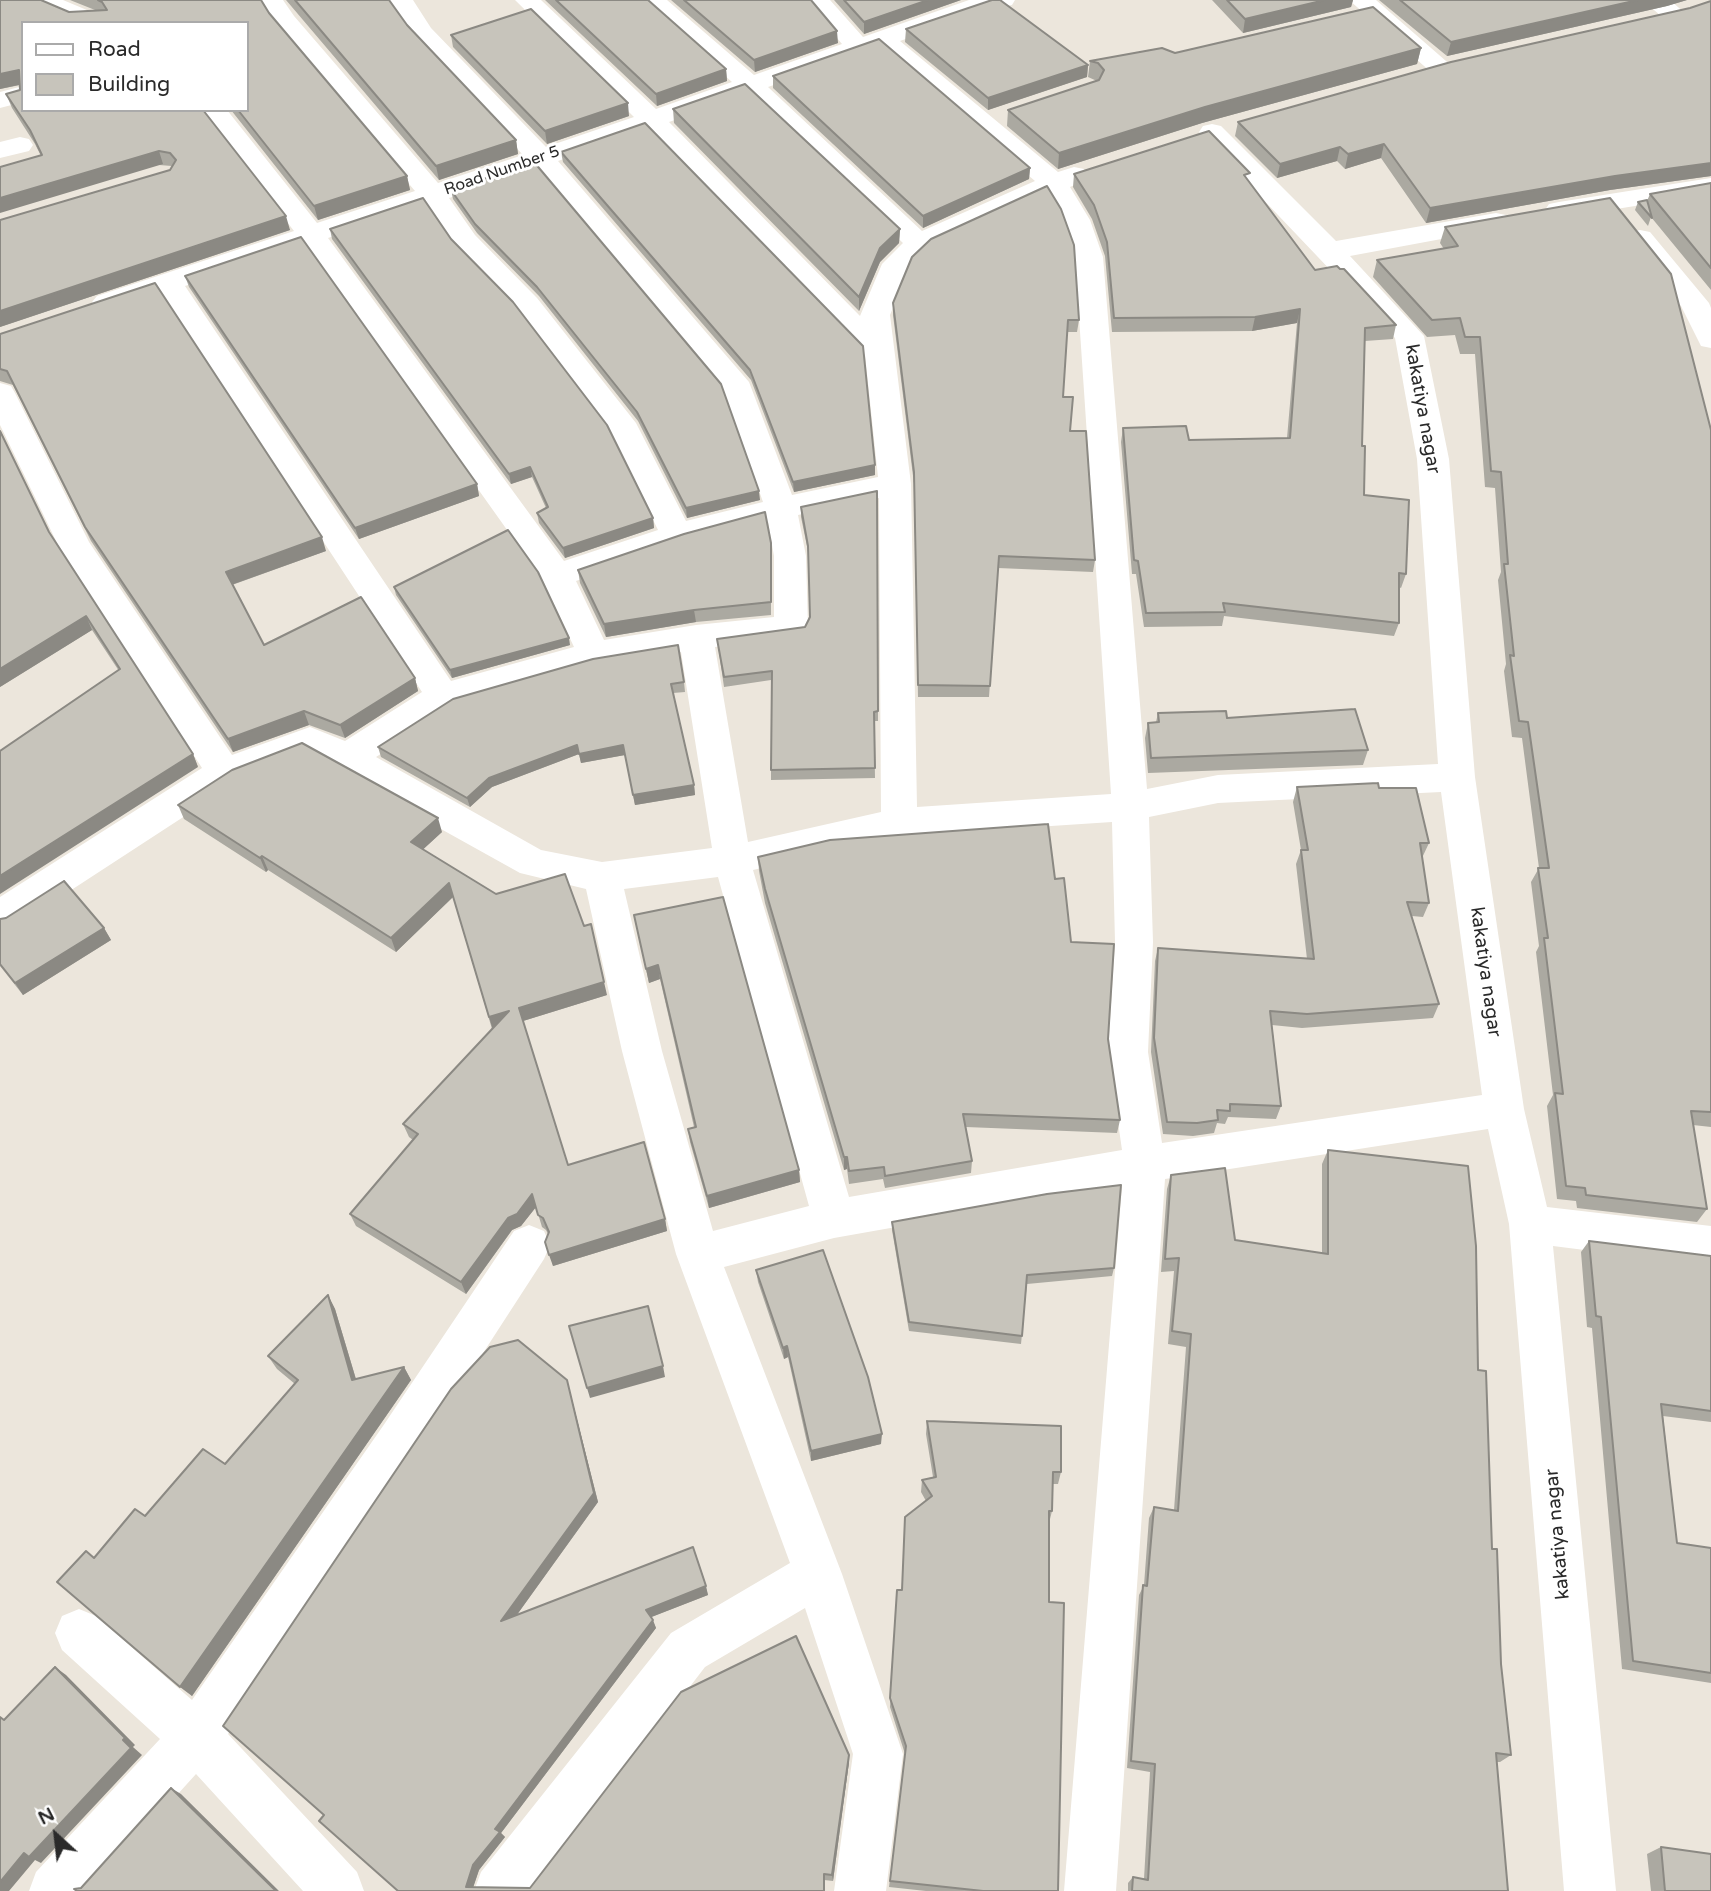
<!DOCTYPE html>
<html>
<head>
<meta charset="utf-8">
<style>
  body { margin:0 }
  #map { position:relative; width:1711px; height:1891px; overflow:hidden; background:#ece6dc; font-family:"Varela Round",sans-serif }
  canvas { display:block }
  .legend { position:absolute; left:21px; top:21px; width:228px; height:91px; box-sizing:border-box; background:#fff; border:2px solid #aaa; margin:0; padding:9px 12px; list-style:none; font-size:21px; color:#2a2a2a }
  .legend li { display:flex; align-items:center; gap:14px; height:35px }
  .legend b { width:35px; border:2px solid #aaa }
  .north { position:absolute; left:21px; top:1800px; width:70px; height:70px; -webkit-text-stroke:5px #fff; paint-order:stroke; rotate:333deg; font-size:19px; font-weight:700; line-height:28px; text-align:center; color:#2a2a2a }
  .north::after { content:''; display:block; margin:auto; width:24px; height:32px; background:#2a2a2a; clip-path:polygon(50% 0,100% 100%,50% 72%,0 100%) }
</style>
</head>
<body>
<div id="map">
<canvas width="1711" height="1891"></canvas>
<ul class="legend">
<li><b style="height:9px;background:#fff"></b>Road</li>
<li><b style="height:19px;background:#c7c4bb"></b>Building</li>
</ul>
<div class="north">N</div>
</div>
<script>
const c = document.querySelector('canvas').getContext('2d');
c.lineJoin = 'round';
function poly(rows) {
  const path = new Path2D();
  for (const r of rows) {
    path.moveTo(r[0], r[1]);
    for (let i = 2; i < r.length; i += 2) path.lineTo(r[i], r[i + 1]);
  }
  return path;
}
function fillPath(path, color) {
  c.fillStyle = color;
  c.fill(path, 'evenodd');
}
function trace(path, color, width, dash) {
  c.strokeStyle = color;
  c.lineWidth = width;
  c.lineCap = dash ? 'butt' : 'round';
  c.setLineDash(dash || []);
  c.stroke(path);
}
function label(font, color, halo, rows, align = 'center') {
  c.font = font + ' "Varela Round",sans-serif';
  c.lineWidth = 6;
  c.setLineDash([]);
  c.textBaseline = 'middle';
  c.strokeStyle = halo;
  c.fillStyle = color;
  for (const [text, x, y, turn = 0] of rows) {
    c.save();
    c.translate(x, y);
    c.rotate((+turn || 0) * Math.PI / 180);
    c.textAlign = isNaN(turn) ? turn : align;
    if (halo) c.strokeText(text, 0, 0);
    c.fillText(text, 0, 0);
    c.restore();
  }
}
const minor = poly([
  [29,0,63,0,106,18,109,23,75,23,32,5,29,0],
  [259,0,283,0,294,16,438,183,523,155,412,37,389,0,413,0,431,28,546,147,634,117,515,0,541,0,656,109,732,82,640,0,667,0,754,75,842,44,805,0,830,0,863,37,969,0,1015,0,1012,5,986,10,900,41,1058,172,1074,167,1084,169,1088,175,1084,181,1070,187,1090,220,1103,257,1147,789,1218,775,1438,764,1417,459,1395,338,1199,132,1203,126,1212,124,1221,126,1336,241,1496,213,1506,215,1510,221,1506,227,1350,256,1424,336,1449,459,1475,777,1524,1109,1547,1207,1711,1226,1711,1266,1553,1246,1616,1891,1564,1891,1509,1224,1488,1129,1165,1179,1116,1891,1064,1891,1122,1187,834,1238,724,1267,842,1574,903,1754,886,1891,834,1891,853,1754,805,1608,705,1667,533,1891,474,1891,481,1872,671,1633,790,1563,676,1254,622,1051,586,889,520,873,308,755,237,782,13,928,0,932,0,897,202,768,58,545,0,425,0,383,11,386,15,393,89,542,232,755,310,727,345,741,422,692,161,294,107,311,97,308,92,302,97,296,294,231,200,110,227,110,317,223,415,191,275,25,259,0],
  [879,48,1035,181,922,231,768,87,879,48],
  [746,95,903,243,882,264,860,316,669,122,746,95],
  [647,130,865,355,878,477,792,495,749,382,558,161,647,130],
  [536,169,724,392,763,502,686,521,636,423,537,298,475,235,449,198,536,169],
  [1048,196,1062,220,1075,257,1111,794,917,807,911,484,890,315,909,268,929,249,1048,196],
  [426,205,455,247,517,310,611,434,658,530,564,561,328,238,426,205],
  [305,246,542,579,574,647,451,681,185,286,305,246],
  [879,498,881,812,748,842,715,647,803,636,808,627,806,556,798,515,879,498],
  [768,522,774,556,774,617,696,625,604,640,576,581,685,544,768,522],
  [681,652,712,848,602,862,541,850,376,757,454,706,594,666,681,652],
  [1441,792,1482,1095,1162,1143,1148,1052,1153,942,1149,817,1218,803,1441,792],
  [1112,822,1115,942,1108,1052,1122,1150,849,1197,753,870,899,836,1112,822],
  [718,877,809,1206,713,1231,662,1051,624,889,718,877],
  [1349,0,1376,0,1454,68,1450,73,1441,76,1432,73,1349,0],
  [1642,0,1670,0,1687,15,1684,20,1675,22,1666,20,1642,0],
  [23,86,23,102,0,108,0,92,23,86],
  [20,137,29,139,33,145,29,151,0,158,0,142,20,137],
  [1711,178,1711,194,1559,218,1549,216,1545,210,1549,204,1559,202,1711,178],
  [1640,230,1650,232,1709,303,1711,308,1711,348,1701,346,1681,306,1626,238,1630,232,1640,230],
  [529,1225,544,1231,550,1245,544,1259,415,1458,228,1734,357,1872,364,1891,303,1891,196,1774,90,1891,29,1891,36,1872,160,1739,62,1650,55,1633,62,1616,79,1609,96,1616,192,1700,383,1426,514,1231,529,1225]
]);
const wall = poly([
  [0,0,69,12,95,10,70,0,261,0,269,13,407,176,410,190,318,220,231,110,247,110,247,23,23,23,203,110,290,230,0,327,0,220,170,170,172,166,41,156,35,144,12,108,6,94,20,90,20,85,0,89],
  [286,0,389,0,407,25,516,140,518,154,439,180],
  [545,0,648,0,726,69,727,81,657,106],
  [671,0,811,0,838,43,755,72],
  [834,0,961,0,864,34],
  [1212,0,1353,0,1351,7,1243,33],
  [1379,0,1687,0,1667,6,1447,56],
  [1711,1,1711,176,1610,190,1426,223,1381,158,1345,169,1337,161,1277,178,1235,136,1238,122,1690,8],
  [906,29,1088,65,1087,77,988,110,905,42],
  [451,35,629,116,547,144,453,47],
  [1421,48,1417,64,1202,123,1058,169,1007,126,1008,110,1097,81,1088,77,1090,61,1175,53],
  [773,76,1030,168,1029,179,923,228,773,88],
  [673,109,900,229,899,243,880,262,859,311,674,123],
  [561,152,875,475,794,492,751,380,563,162],
  [1074,174,1249,181,1315,270,1340,269,1396,325,1393,339,1365,341,1362,446,1364,495,1406,574,1401,588,1399,587,1399,623,1394,636,1224,616,1222,626,1144,627,1136,574,1132,574,1121,442,1123,428,1189,440,1287,438,1297,323,1252,331,1112,332,1105,256,1092,219,1073,187],
  [1711,183,1711,290,1651,217,1648,226,1635,210,1638,202,1647,201,1650,194],
  [451,190,760,500,687,518,638,421,539,296,477,233,453,199],
  [1445,227,1711,430,1711,1127,1693,1125,1707,1209,1697,1222,1577,1208,1576,1201,1557,1199,1547,1106,1553,1095,1536,952,1539,946,1531,882,1539,868,1522,738,1512,737,1504,671,1506,664,1498,580,1501,572,1495,488,1485,487,1475,354,1460,354,1455,335,1427,337,1373,277,1377,260,1444,249,1440,243],
  [330,229,451,239,653,518,654,528,565,558,539,523,537,513,546,508,532,477,511,484,332,239],
  [185,276,477,484,479,496,359,539,189,287],
  [893,303,1079,320,1077,332,1067,332,1063,397,1095,560,1093,572,998,568,989,697,918,697,914,484,893,315],
  [0,334,326,551,232,585,264,645,415,678,418,691,345,738,309,725,233,752,91,541,13,385,0,381],
  [801,507,878,711,878,721,874,721,875,778,771,780,771,680,724,687,717,639,805,627,810,617,809,556,801,517],
  [49,532,193,754,198,767,119,671,92,630,0,687],
  [771,556,771,615,696,622,606,637,580,583,578,570],
  [394,587,570,645,452,678,396,595],
  [684,682,685,692,673,693,694,785,695,795,635,805,625,755,581,763,579,754,492,787,470,807,381,757,378,747,453,699],
  [1158,713,1227,718,1368,750,1363,765,1148,773,1145,738,1148,723,1156,722],
  [1297,787,1379,788,1429,843,1422,858,1429,903,1423,917,1412,916,1439,1004,1433,1018,1302,1028,1272,1025,1281,1106,1276,1119,1228,1117,1225,1124,1217,1123,1214,1133,1193,1136,1163,1134,1151,1052,1155,961,1158,948,1307,959,1296,864,1301,850,1293,802],
  [178,805,442,832,423,849,607,995,523,1021,568,1165,665,1219,667,1231,553,1266,548,1234,546,1230,542,1227,536,1207,521,1226,512,1230,466,1294,356,1226,350,1214,413,1140,409,1137,403,1124,492,1029,453,897,396,952,268,870,266,872,184,819],
  [758,857,1055,879,1071,942,1108,1039,1120,1120,1117,1133,966,1127,972,1161,971,1173,885,1188,883,1179,849,1184,847,1169,844,1170,765,903,759,871],
  [634,915,799,1170,800,1182,709,1208,690,1142,688,1129,694,1127,660,979,649,983],
  [0,919,104,928,111,940,23,995,0,966],
  [1328,1150,1478,1370,1501,1664,1511,1755,1500,1762,1497,1762,1508,1891,1128,1891,1128,1883,1133,1877,1144,1879,1150,1772,1127,1768,1139,1595,1144,1585,1149,1518,1154,1507,1174,1510,1186,1347,1168,1344,1174,1271,1161,1272,1167,1189,1171,1175,1235,1240,1322,1253,1322,1164],
  [892,1222,1114,1268,1112,1276,1027,1284,1021,1344,909,1331,892,1230],
  [1589,1241,1711,1256,1711,1422,1663,1416,1677,1543,1711,1548,1711,1683,1622,1669,1592,1328,1587,1327,1581,1252],
  [756,1270,881,1444,811,1461,788,1357,784,1359,758,1282],
  [328,1295,335,1309,356,1379,404,1367,411,1380,192,1696,94,1558,145,1516,225,1464,295,1384,277,1369,268,1356],
  [518,1340,567,1380,598,1502,516,1616,693,1547,708,1595,651,1617,656,1628,501,1833,505,1837,479,1870,473,1887,530,1888,681,1692,796,1636,849,1755,849,1762,833,1881,824,1880,824,1891,398,1891,319,1821,324,1815,223,1726,451,1389,490,1347],
  [927,1421,1061,1472,1058,1484,1053,1484,1052,1511,1049,1523,1049,1602,1058,1891,926,1891,889,1887,905,1754,890,1707,897,1590,902,1590,926,1501,921,1492,922,1480,933,1477,926,1434],
  [1661,1847,1711,1891,1651,1891,1647,1854]
]);
const shadedWall = poly([
  [928,0,961,0,864,34,864,22],
  [1325,0,1353,0,1351,7,1243,33,1245,19],
  [1638,0,1687,0,1667,6,1447,56,1451,42],
  [837,31,838,43,755,72,754,60],
  [1421,48,1417,64,1202,123,1058,169,1059,153,1205,107],
  [1088,65,1087,77,988,110,988,98],
  [726,69,727,81,657,106,656,94],
  [19,70,23,84,0,89,0,74],
  [628,103,629,116,547,144,545,131],
  [516,140,518,154,439,180,436,166],
  [1384,144,1381,158,1345,169,1348,154],
  [1340,147,1337,161,1277,178,1280,164],
  [159,151,163,164,0,213,0,198],
  [1711,163,1711,176,1610,190,1426,223,1430,208,1615,176],
  [1030,168,1029,179,923,228,923,216],
  [407,176,410,190,318,220,314,206],
  [286,216,290,230,0,327,0,311],
  [900,229,899,243,880,262,859,311,859,297,880,248],
  [1300,309,1297,323,1252,331,1255,317],
  [875,465,875,475,794,492,793,482],
  [530,467,532,477,511,484,509,474],
  [477,484,479,496,359,539,355,528],
  [759,491,760,500,687,518,686,508],
  [653,518,654,528,565,558,563,548],
  [322,537,326,551,231,585,226,572],
  [694,610,696,622,606,637,604,624],
  [86,616,92,630,0,687,0,669],
  [569,638,570,645,452,678,450,670],
  [415,678,418,691,345,738,340,725],
  [304,711,309,725,233,752,228,739],
  [577,745,579,754,492,787,470,807,467,798,489,778],
  [623,745,625,755,581,763,579,754],
  [193,754,198,767,0,894,0,876],
  [694,785,695,795,635,805,633,795],
  [438,818,442,832,416,856,411,842],
  [262,856,268,870,266,872,260,858],
  [449,883,453,897,396,952,391,938],
  [104,928,111,940,23,995,15,983],
  [658,965,660,979,649,983,646,969],
  [604,982,607,995,523,1021,519,1008],
  [509,1011,493,1030,489,1017],
  [844,1157,847,1157,847,1169,844,1170],
  [799,1170,800,1182,709,1208,707,1196],
  [532,1194,536,1207,521,1226,512,1230,466,1294,461,1282,508,1218],
  [665,1219,667,1231,553,1266,549,1255],
  [328,1295,335,1309,360,1393,352,1380],
  [787,1346,788,1357,784,1359,783,1348],
  [663,1366,665,1377,590,1398,587,1388],
  [404,1367,411,1380,192,1696,180,1687],
  [567,1380,598,1502,506,1630,501,1621],
  [882,1434,881,1444,811,1461,811,1451],
  [706,1586,708,1595,649,1618,646,1610],
  [653,1620,656,1628,501,1833,505,1837,479,1870,472,1891,466,1887,473,1865,495,1829],
  [55,1667,66,1675,135,1745,133,1747,142,1755,41,1863,35,1860,9,1891,0,1891,0,1882],
  [849,1755,849,1762,833,1881,832,1875],
  [171,1788,181,1794,279,1891,276,1891]
]);
const building = poly([
  [0,0,41,0,69,12,107,10,102,2,98,0,261,0,269,13,407,176,314,206,238,110,247,110,247,23,23,23,23,110,203,110,286,216,0,311,0,220,170,170,176,160,170,153,159,151,0,198,0,167,42,155,30,130,6,94,20,90,19,70,0,74,0,0],
  [295,0,389,0,407,25,516,140,436,166,295,0],
  [556,0,648,0,726,69,656,94,556,0],
  [684,0,811,0,837,31,754,60,684,0],
  [844,0,928,0,864,22,844,0],
  [992,0,1000,0,1088,65,988,98,906,29,992,0],
  [1227,0,1325,0,1245,19,1227,0],
  [1400,0,1638,0,1451,42,1400,0],
  [1711,1,1711,163,1615,176,1430,208,1384,144,1348,154,1340,147,1280,164,1238,122,1451,62,1690,8,1711,1],
  [1373,7,1421,48,1205,107,1059,153,1008,110,1099,80,1104,70,1098,63,1090,61,1162,48,1175,53,1373,7],
  [531,9,628,103,545,131,451,35,531,9],
  [879,39,1030,168,923,216,773,76,879,39],
  [745,84,900,229,880,248,859,297,673,109,745,84],
  [645,123,863,346,875,465,793,482,750,370,561,152,645,123],
  [1209,131,1250,173,1244,175,1315,270,1337,266,1340,269,1344,269,1396,325,1365,328,1362,446,1365,446,1364,495,1409,500,1406,574,1399,573,1399,623,1223,603,1225,612,1146,613,1138,561,1134,560,1123,428,1186,426,1189,440,1290,438,1300,309,1255,317,1114,318,1107,242,1094,205,1074,174,1209,131],
  [534,162,721,384,759,491,686,508,637,412,537,287,475,224,451,190,534,162],
  [1711,183,1711,268,1650,194,1711,183],
  [1047,186,1061,209,1074,245,1079,320,1068,320,1063,397,1073,397,1070,431,1086,431,1095,560,999,556,990,686,918,685,914,472,893,303,912,257,931,239,1047,186],
  [423,198,451,239,513,302,607,425,653,518,563,548,537,513,548,507,530,467,509,474,330,229,423,198],
  [1610,198,1671,274,1711,430,1711,1112,1691,1111,1707,1209,1586,1195,1585,1188,1566,1186,1555,1093,1563,1094,1544,938,1548,938,1538,868,1549,868,1528,722,1519,721,1510,655,1514,656,1504,564,1508,564,1501,472,1491,471,1480,337,1465,337,1460,318,1432,320,1377,260,1458,246,1445,227,1610,198],
  [1647,200,1652,218,1638,202,1647,200],
  [301,237,477,484,355,528,185,276,301,237],
  [155,283,322,537,226,572,264,645,361,597,415,678,340,725,304,711,228,739,85,527,7,371,0,369,0,334,155,283],
  [0,431,49,532,193,754,0,876,0,751,120,669,86,616,0,669,0,431],
  [877,491,878,711,874,712,875,768,771,770,772,671,724,677,717,639,805,627,810,617,808,546,801,507,877,491],
  [765,512,771,543,771,602,694,610,604,624,578,570,684,534,765,512],
  [508,530,538,572,569,638,450,670,394,587,508,530],
  [678,645,684,682,671,684,694,785,633,795,623,745,579,754,577,745,489,778,467,798,378,747,453,699,593,659,678,645],
  [1355,709,1368,750,1151,758,1148,723,1159,722,1158,713,1226,711,1227,718,1355,709],
  [302,743,438,818,411,842,496,894,565,874,584,926,591,924,604,982,519,1008,568,1165,644,1142,665,1219,549,1255,545,1242,549,1232,543,1218,538,1215,532,1194,517,1214,508,1218,461,1282,350,1214,418,1134,403,1124,509,1011,489,1017,449,883,391,938,262,856,260,858,178,805,232,770,302,743],
  [1378,783,1379,788,1416,788,1429,843,1420,843,1429,903,1407,902,1439,1004,1307,1014,1270,1011,1281,1106,1230,1104,1230,1111,1217,1110,1218,1120,1197,1123,1167,1122,1154,1038,1158,948,1314,959,1301,850,1308,850,1297,787,1378,783],
  [1048,824,1055,879,1064,878,1071,942,1114,944,1108,1039,1120,1120,963,1114,972,1161,885,1176,884,1167,849,1171,847,1157,844,1157,765,889,758,857,830,840,1048,824],
  [64,881,104,928,15,983,0,964,0,919,6,918,64,881],
  [723,897,799,1170,707,1196,688,1129,696,1127,658,965,646,969,634,915,723,897],
  [1328,1150,1468,1166,1476,1246,1478,1370,1486,1371,1492,1549,1497,1549,1501,1664,1511,1755,1496,1753,1508,1891,1132,1891,1133,1877,1148,1880,1155,1764,1131,1761,1143,1585,1147,1586,1154,1507,1178,1511,1191,1334,1172,1331,1179,1258,1165,1259,1171,1175,1225,1168,1235,1240,1328,1254,1328,1150],
  [1121,1185,1114,1268,1027,1275,1022,1336,909,1322,892,1222,1047,1194,1121,1185],
  [1589,1241,1711,1256,1711,1411,1661,1404,1677,1543,1711,1548,1711,1673,1633,1661,1601,1317,1596,1316,1589,1241],
  [823,1250,868,1377,882,1434,811,1451,787,1346,783,1348,756,1270,823,1250],
  [328,1295,352,1380,404,1367,180,1687,57,1582,86,1551,94,1558,135,1509,145,1516,203,1449,225,1464,298,1380,268,1356,328,1295],
  [648,1306,663,1366,587,1388,569,1326,648,1306],
  [518,1340,567,1380,594,1493,501,1621,693,1547,706,1586,646,1610,653,1620,495,1829,500,1832,473,1865,466,1887,530,1888,681,1692,796,1636,849,1755,832,1875,824,1874,824,1891,398,1891,319,1821,324,1815,223,1726,451,1389,490,1347,518,1340],
  [927,1421,1061,1426,1061,1472,1053,1472,1052,1511,1049,1511,1049,1602,1064,1603,1058,1891,983,1891,890,1881,906,1746,890,1698,897,1590,902,1590,905,1517,932,1496,922,1480,936,1477,927,1421],
  [55,1667,125,1738,123,1740,131,1748,29,1857,24,1853,0,1882,0,1717,4,1720,55,1667],
  [171,1788,276,1891,77,1891,74,1889,81,1888,171,1788],
  [1661,1847,1711,1854,1711,1891,1665,1891,1661,1847]
]);
const farStreetnames = [
  ["Road Number 5",502,171,-19]
];
const streetNames = [
  ["kakatiya nagar",1422,409,80],
  ["kakatiya nagar",1485,972,82],
  ["kakatiya nagar",1558,1534,-95]
];
fillPath(minor, '#fff');
fillPath(wall, '#aba9a1');
fillPath(shadedWall, '#8b8983');
fillPath(building, '#c7c4bb');
trace(building, '#8b8983', 2);
label('16px', '#2a2a2a', '#fff', farStreetnames);
label('19px', '#2a2a2a', '#fff', streetNames);
</script>
</body>
</html>
